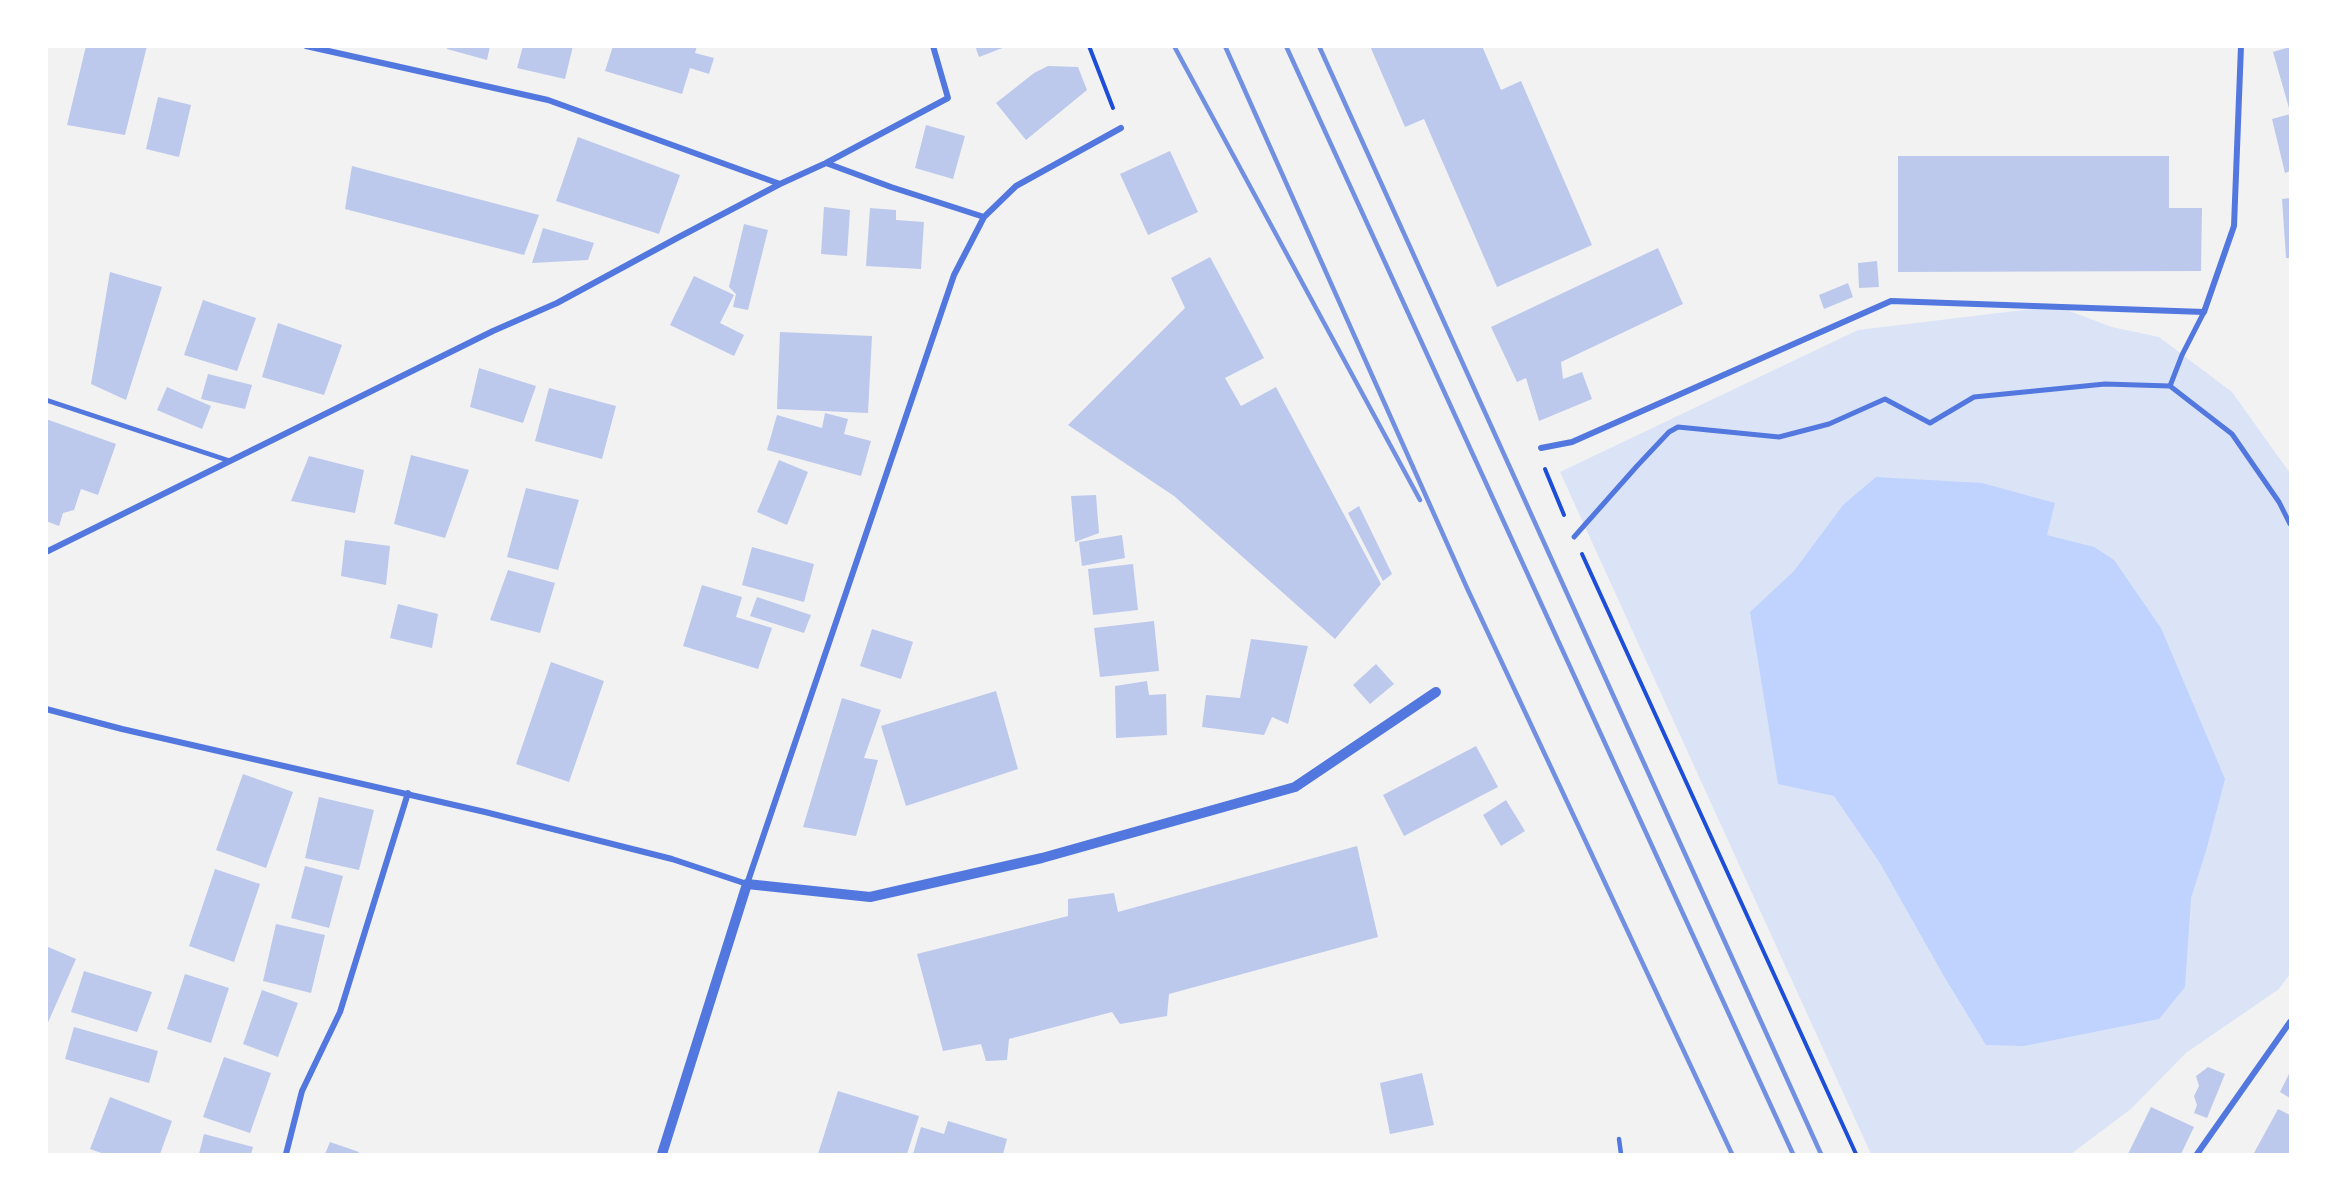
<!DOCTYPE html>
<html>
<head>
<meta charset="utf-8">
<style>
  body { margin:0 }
  #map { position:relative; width:2337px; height:1201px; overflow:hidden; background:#f2f2f2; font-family:Raleway,sans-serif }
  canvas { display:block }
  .frame { position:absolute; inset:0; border:48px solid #fff; pointer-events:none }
</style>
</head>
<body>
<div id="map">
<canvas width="2337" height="1201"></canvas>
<div class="frame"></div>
</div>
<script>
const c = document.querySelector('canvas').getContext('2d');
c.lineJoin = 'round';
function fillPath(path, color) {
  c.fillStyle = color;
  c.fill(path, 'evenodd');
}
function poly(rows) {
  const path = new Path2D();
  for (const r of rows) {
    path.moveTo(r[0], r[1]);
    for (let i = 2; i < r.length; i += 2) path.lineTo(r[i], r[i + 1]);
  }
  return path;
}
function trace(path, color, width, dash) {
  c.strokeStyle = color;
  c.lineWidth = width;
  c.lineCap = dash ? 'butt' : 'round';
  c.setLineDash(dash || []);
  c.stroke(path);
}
const green = poly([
  [2056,306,2112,327,2159,337,2232,392,2290,473,2290,974,2279,989,2186,1053,2131,1109,2071,1154,1871,1154,1560,472,1858,330]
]);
const water = poly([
  [1876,477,1982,483,2055,503,2047,535,2094,547,2114,560,2161,628,2225,779,2206,851,2191,898,2185,987,2159,1019,2024,1046,1986,1045,1945,978,1880,863,1834,796,1778,784,1750,612,1794,571,1843,505]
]);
const building = poly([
  [86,46,147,46,125,135,67,125],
  [448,46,490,46,487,60,447,49],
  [523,46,573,46,565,79,517,68],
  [613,46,697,46,695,53,714,58,709,74,690,68,682,94,605,71],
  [975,46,1005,46,1005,47,979,57],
  [1370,46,1482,46,1501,90,1521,81,1592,245,1497,287,1424,119,1405,127],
  [2290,47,2290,108,2289,108,2273,52],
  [1048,66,1078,67,1087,90,1026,140,996,103,1034,73],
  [158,97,191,105,179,157,146,149],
  [2290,114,2290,171,2285,173,2272,119],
  [926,125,965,136,953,179,915,168],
  [578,137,680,175,659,234,556,201],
  [1170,151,1198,212,1148,235,1120,174],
  [1898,156,2169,156,2169,208,2202,208,2201,271,1898,272],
  [352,166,539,215,524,255,345,209],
  [2290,198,2290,258,2286,258,2282,199],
  [824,207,850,210,847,256,821,254],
  [870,208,896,210,896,220,924,222,921,269,866,266],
  [744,224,768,230,748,310,733,307,736,294,729,287],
  [543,228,594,243,588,260,532,263],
  [1658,248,1683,304,1561,362,1563,379,1582,372,1592,399,1539,421,1526,378,1517,382,1491,327],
  [1210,257,1264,358,1225,378,1241,406,1276,387,1381,584,1335,639,1174,496,1068,425,1185,308,1171,278],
  [1877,261,1879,287,1859,288,1858,263],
  [110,272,162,287,126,400,91,384],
  [694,276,734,295,720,323,744,335,734,356,670,325],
  [1848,283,1853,297,1824,309,1819,295],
  [203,300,256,318,237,371,184,355],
  [278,323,342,345,324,395,262,377],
  [780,332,872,336,868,413,777,409],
  [479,368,536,386,523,423,470,407],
  [208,374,252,385,245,409,201,399],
  [167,387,211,406,202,429,157,410],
  [549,388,616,406,602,459,535,441],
  [825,413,848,419,844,434,871,441,861,476,767,450,777,415,822,428],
  [46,419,116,444,98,495,81,489,74,510,63,513,59,526,46,521],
  [411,455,469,470,445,538,394,524],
  [309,456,364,470,355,513,291,501],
  [779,460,808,472,787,525,757,512],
  [526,488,579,500,558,570,507,557],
  [1096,495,1099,533,1075,542,1071,496],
  [1359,506,1392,574,1383,581,1348,513],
  [1122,535,1125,558,1082,566,1079,542],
  [345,540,390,546,386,585,341,576],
  [752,547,814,564,804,602,742,585],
  [1133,564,1138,610,1093,615,1088,569],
  [508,570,555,583,540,633,490,620],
  [702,585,742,597,736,617,772,628,758,669,683,646],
  [757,597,811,615,804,633,750,616],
  [398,604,438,614,432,648,390,638],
  [1154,621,1159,671,1100,677,1094,628],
  [872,629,913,642,901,679,860,666],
  [1251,639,1308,646,1288,724,1272,717,1264,735,1202,727,1206,695,1240,698],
  [551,662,604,681,569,782,516,764],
  [1376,664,1394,684,1370,704,1353,685],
  [1147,681,1149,695,1166,694,1167,735,1116,738,1115,686],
  [996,691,1018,769,906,806,881,726],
  [842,698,881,710,864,758,878,760,856,836,803,827],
  [1476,746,1498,787,1404,836,1383,795],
  [243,774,293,792,266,868,216,850],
  [319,797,374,810,359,870,305,858],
  [1506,800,1525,831,1501,846,1483,815],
  [1357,846,1378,937,1169,994,1167,1016,1120,1024,1112,1012,1009,1039,1007,1060,986,1061,981,1044,943,1051,917,954,1068,916,1068,899,1114,893,1118,912],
  [305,866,343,876,329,928,291,918],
  [215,869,260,884,234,962,189,946],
  [276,924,325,935,311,993,263,981],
  [46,946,76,959,46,1027],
  [84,971,152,992,137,1032,71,1012],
  [185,974,229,988,211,1043,167,1029],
  [262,990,298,1003,278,1057,243,1044],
  [74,1027,158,1051,149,1083,65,1059],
  [224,1057,271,1073,250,1133,203,1117],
  [2208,1067,2225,1074,2207,1118,2194,1113,2197,1105,2194,1096,2199,1086,2196,1076],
  [2290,1072,2290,1098,2280,1092],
  [1422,1073,1434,1125,1390,1134,1380,1083],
  [838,1091,919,1116,907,1154,818,1154],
  [110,1097,172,1121,160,1154,104,1154,90,1149],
  [2151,1107,2194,1127,2181,1154,2128,1154],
  [2278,1109,2290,1115,2290,1154,2258,1154,2254,1153],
  [948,1121,1007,1139,1003,1154,913,1154,921,1127,944,1134],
  [204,1134,253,1147,251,1154,199,1154],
  [330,1142,359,1152,358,1154,325,1154]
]);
const path = poly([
  [1089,46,1113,108],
  [1545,469,1564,515],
  [1582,554,1856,1154]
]);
const service = poly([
  [46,400,230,461],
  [1619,1139,1621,1154]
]);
const pedestrian = poly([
  [2204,312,2182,355,2170,386,2232,434,2279,502,2290,524],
  [1574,537,1637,466,1669,432,1678,427,1779,437,1829,424,1885,399,1930,423,1974,397,2105,384,2170,386]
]);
const minor = poly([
  [306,46,548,100,780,184],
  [826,163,891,187,984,217],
  [1541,448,1572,442,1891,301,2204,312,2234,226,2241,46],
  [46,552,493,331,557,303,679,237,780,184,826,163,948,98,933,46],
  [46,709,122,729,485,812,672,859,747,884,954,275,984,217,1016,186,1121,128],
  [286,1154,302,1091,340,1012,408,793],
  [2197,1154,2290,1022]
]);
const tertiary = poly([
  [662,1154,747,884,870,897,1042,858,1295,787,1436,692]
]);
const rail = poly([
  [1174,46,1420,500],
  [1225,46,1467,588,1732,1154],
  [1286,46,1793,1154],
  [1319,46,1821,1154]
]);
fillPath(green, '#dbe4f7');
fillPath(water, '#bfd3fe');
fillPath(building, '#bdc9ec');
trace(path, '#1d4ed8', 4);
trace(service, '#5277de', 4.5);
trace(pedestrian, '#5277de', 5);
trace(minor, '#5277de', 6);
trace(tertiary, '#5277de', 10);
trace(rail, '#7290e2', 4.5);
</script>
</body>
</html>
